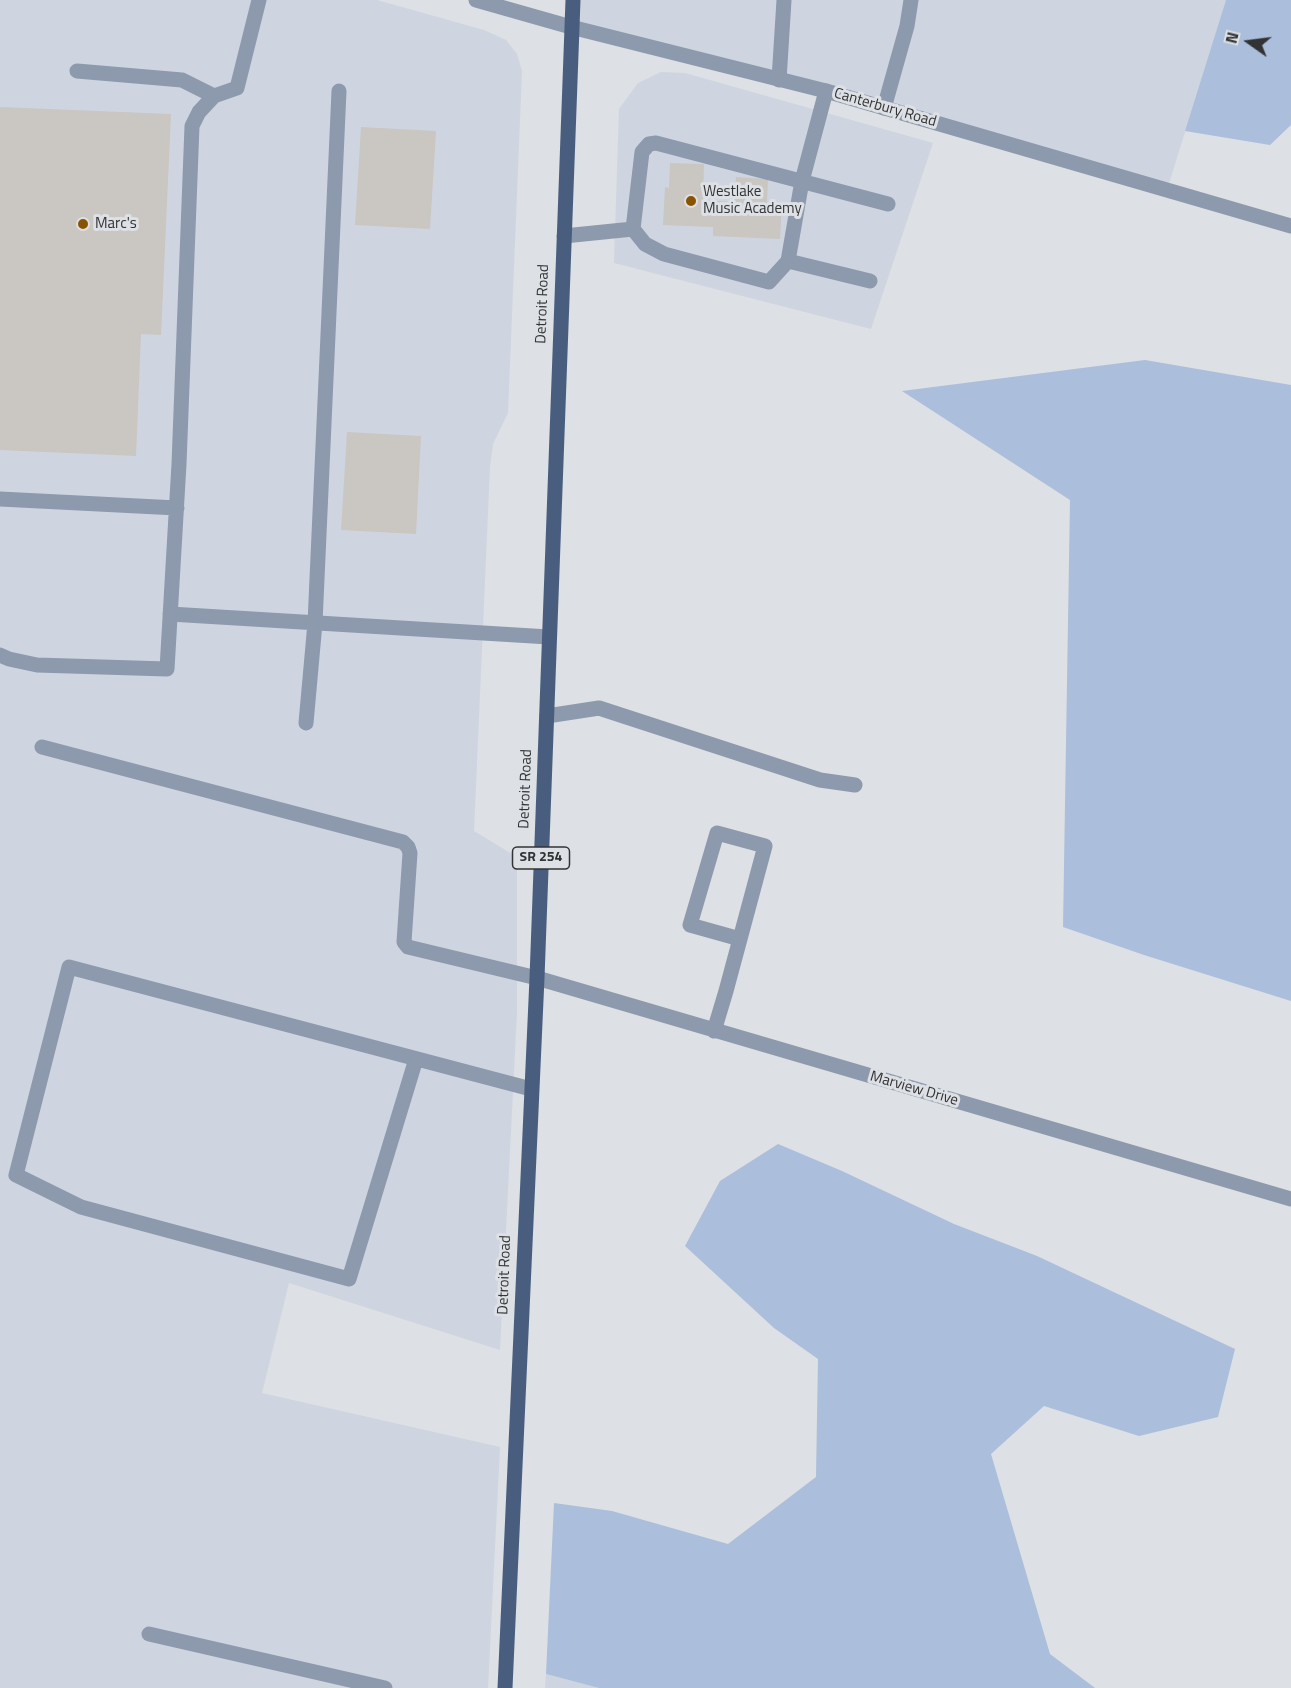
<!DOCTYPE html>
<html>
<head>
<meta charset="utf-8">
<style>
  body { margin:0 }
  #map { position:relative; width:1291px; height:1688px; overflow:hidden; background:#dde0e4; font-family:"Titillium Web",sans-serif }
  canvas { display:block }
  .north { position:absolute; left:1219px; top:12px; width:60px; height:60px; -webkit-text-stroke:4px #dde0e4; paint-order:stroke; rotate:284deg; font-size:16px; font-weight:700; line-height:24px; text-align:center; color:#323335 }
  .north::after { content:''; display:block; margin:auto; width:21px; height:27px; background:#323335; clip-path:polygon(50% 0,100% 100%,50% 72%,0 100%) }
</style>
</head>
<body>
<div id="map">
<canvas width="1291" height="1688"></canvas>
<div class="north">N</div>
</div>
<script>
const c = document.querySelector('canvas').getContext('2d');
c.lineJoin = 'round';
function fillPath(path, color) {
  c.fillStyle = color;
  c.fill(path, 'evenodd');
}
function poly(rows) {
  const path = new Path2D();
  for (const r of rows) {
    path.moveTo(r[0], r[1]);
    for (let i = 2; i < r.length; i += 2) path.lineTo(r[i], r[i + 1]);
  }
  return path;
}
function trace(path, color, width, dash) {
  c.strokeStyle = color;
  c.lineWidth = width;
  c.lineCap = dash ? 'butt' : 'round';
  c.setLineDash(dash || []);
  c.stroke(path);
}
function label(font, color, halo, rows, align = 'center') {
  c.font = font + ' "Titillium Web",sans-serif';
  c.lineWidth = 6;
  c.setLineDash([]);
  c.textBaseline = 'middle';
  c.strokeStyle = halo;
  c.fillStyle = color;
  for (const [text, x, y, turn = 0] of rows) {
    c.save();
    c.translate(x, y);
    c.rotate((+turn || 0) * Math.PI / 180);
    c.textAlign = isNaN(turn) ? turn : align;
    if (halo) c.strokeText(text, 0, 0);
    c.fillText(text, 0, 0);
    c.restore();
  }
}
const built = poly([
  [0,0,377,0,484,30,506,40,517,54,522,71,508,413,493,444,490,467,474,831,517,857,517,1012,500,1350,289,1283,262,1393,500,1447,488,1688,0,1688],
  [573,0,1226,0,1167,190,571,27],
  [661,72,685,73,933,143,871,329,614,263,619,109,638,83],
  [546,1674,599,1688,545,1688]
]);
const green = poly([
  [1226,0,1291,0,1291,125,1270,145,1185,131],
  [1145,360,1291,385,1291,1001,1144,955,1063,927,1070,500,902,391],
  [778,1144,842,1171,954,1224,1037,1256,1235,1349,1218,1417,1139,1436,1044,1406,991,1454,1050,1654,1095,1688,599,1688,546,1674,554,1503,612,1511,728,1544,816,1477,818,1359,774,1328,685,1246,720,1181]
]);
const building = poly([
  [0,107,171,114,161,335,141,334,136,456,0,450],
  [361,127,436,131,430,229,355,225],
  [670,163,704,164,703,200,734,202,736,177,768,179,767,203,782,204,780,239,713,236,713,227,663,225,665,187,669,188],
  [347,432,421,436,416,534,341,530]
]);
const service = poly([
  [77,71,182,80,214,96],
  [779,80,784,0],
  [884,108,907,26,911,0],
  [633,229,645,244,664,254,769,282,788,261,870,281],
  [564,236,633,229,642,152,649,144,656,143,888,204],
  [788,261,802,181,826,91],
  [0,499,177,508],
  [170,614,549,637],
  [0,655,9,659,37,665,167,669,179,464,192,126,199,112,214,96,237,88,259,0],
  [547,716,599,708,820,780,855,785],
  [306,723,315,623,339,91],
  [42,747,403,842,408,847,410,853,404,942,408,947,537,978],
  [714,1031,726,991,765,846,717,833,690,925,740,939],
  [416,1059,349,1279,81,1207,16,1175,69,967,531,1089],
  [149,1634,385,1688]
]);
const minor = poly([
  [537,978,1291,1199]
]);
const tertiary = poly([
  [476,0,571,27,826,91,1291,226]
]);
const primary = poly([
  [505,1688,537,978,573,0]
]);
const markers = [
  [691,201,6,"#895302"],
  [83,224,6,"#895302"]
];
const shields = [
  [541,858,57]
];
const shieldNames = [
  ["SR 254",541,858]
];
const streetNames = [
  ["Canterbury Road",885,108,16],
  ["Detroit Road",543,304,-88],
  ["Detroit Road",526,789,-88],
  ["Marview Drive",914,1089,16],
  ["Detroit Road",505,1275,-88]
];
const poiNames = [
  ["Westlake",703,192],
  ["Music Academy",703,209],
  ["Marc's",95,224]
];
fillPath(built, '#ced5e0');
fillPath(green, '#abbedb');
fillPath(building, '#cac6c2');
trace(service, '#8d99ac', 15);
trace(minor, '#8d99ac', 15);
trace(tertiary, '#8d99ac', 15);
trace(primary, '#495e7f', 15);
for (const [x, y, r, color] of markers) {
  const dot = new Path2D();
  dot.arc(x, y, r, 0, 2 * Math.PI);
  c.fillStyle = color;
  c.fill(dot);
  trace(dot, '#dde0e4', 2);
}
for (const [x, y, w] of shields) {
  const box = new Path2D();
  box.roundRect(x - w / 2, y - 11, w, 22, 4.5);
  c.fillStyle = '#dde0e4';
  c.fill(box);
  trace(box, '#323335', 1.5);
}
label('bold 14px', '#323335', null, shieldNames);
label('15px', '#323335', '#dde0e4', streetNames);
label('15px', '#323335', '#dde0e4', poiNames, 'left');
</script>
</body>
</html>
